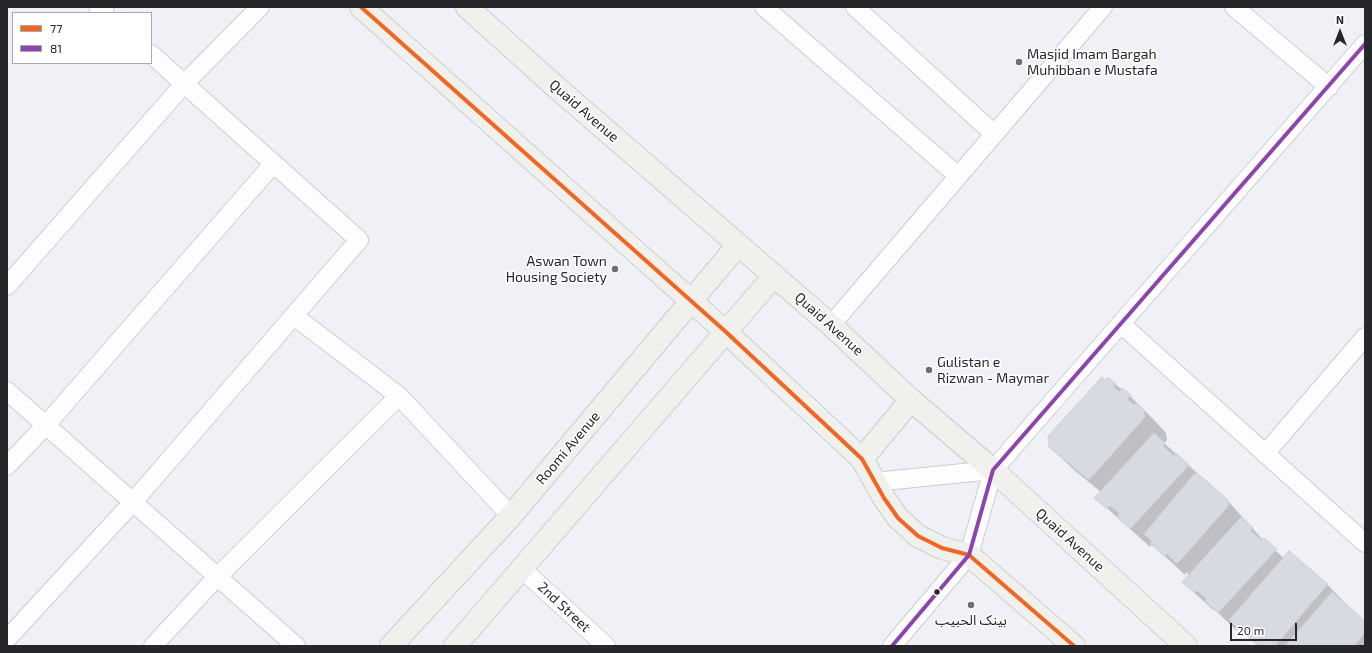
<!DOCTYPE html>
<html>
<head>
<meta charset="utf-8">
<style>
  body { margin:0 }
  #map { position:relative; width:1372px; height:653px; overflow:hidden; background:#f0f1f6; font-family:"Exo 2",sans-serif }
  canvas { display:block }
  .frame { position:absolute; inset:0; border:8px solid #26272a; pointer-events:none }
  .legend { position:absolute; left:12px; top:12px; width:140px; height:52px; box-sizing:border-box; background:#fff; border:1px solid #a8a9aa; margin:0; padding:5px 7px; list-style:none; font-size:12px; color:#26272a }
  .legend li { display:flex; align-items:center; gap:8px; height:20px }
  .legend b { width:20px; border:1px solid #a8a9aa }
  .north { position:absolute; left:1320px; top:12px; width:40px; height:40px; -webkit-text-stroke:3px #fff; paint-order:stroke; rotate:0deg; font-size:11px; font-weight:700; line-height:16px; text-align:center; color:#26272a }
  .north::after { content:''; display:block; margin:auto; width:14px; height:18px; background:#26272a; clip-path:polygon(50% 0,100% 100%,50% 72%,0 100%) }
  .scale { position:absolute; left:1230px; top:623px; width:67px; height:18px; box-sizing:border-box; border:2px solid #26272a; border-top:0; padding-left:5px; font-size:12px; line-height:14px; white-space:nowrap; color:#26272a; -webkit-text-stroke:3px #fff; paint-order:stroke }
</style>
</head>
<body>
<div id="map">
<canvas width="1372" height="653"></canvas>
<div class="frame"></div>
<ul class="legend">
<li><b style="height:5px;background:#f26522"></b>77</li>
<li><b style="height:5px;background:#8e44ad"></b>81</li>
</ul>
<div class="north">N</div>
<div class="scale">20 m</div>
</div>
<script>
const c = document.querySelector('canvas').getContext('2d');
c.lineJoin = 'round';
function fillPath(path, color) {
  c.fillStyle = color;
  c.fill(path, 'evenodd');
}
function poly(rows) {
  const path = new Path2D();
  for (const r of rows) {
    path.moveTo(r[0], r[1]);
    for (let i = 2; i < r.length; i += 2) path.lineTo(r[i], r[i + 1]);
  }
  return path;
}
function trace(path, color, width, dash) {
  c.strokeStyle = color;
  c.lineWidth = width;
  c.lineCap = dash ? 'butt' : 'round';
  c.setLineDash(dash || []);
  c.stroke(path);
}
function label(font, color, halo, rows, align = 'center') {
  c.font = font + ' "Exo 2","Noto Sans Arabic",sans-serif';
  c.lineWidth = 3;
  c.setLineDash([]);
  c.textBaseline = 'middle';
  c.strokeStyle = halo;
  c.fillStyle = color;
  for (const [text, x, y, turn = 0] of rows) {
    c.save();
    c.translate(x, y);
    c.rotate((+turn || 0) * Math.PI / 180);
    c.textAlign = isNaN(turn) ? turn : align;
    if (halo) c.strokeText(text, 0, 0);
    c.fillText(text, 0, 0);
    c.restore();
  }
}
const shadow = poly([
  [1105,381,1115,384,1130,396,1153,419,1166,433,1167,440,1164,443,1228,501,1263,540,1284,558,1289,552,1328,585,1346,604,1345,605,1365,622,1365,646,1258,646,1239,629,1237,631,1215,610,1213,610,1183,582,1189,575,1186,572,1185,575,1152,544,1150,547,1096,498,1101,492,1074,470,1050,447]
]);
const building = poly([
  [1102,377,1105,380,1108,377,1116,384,1113,386,1119,392,1122,388,1131,395,1127,399,1134,405,1136,403,1143,409,1145,417,1089,480,1049,447,1048,436,1102,377],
  [1154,433,1165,443,1163,446,1174,456,1176,453,1189,465,1130,529,1118,518,1119,513,1110,506,1106,508,1094,498,1154,433],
  [1194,474,1197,474,1202,477,1229,501,1230,504,1179,562,1176,563,1167,554,1165,557,1150,543,1152,541,1144,534,1194,474],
  [1241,517,1253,528,1250,530,1261,540,1264,538,1277,549,1218,613,1206,602,1206,598,1197,591,1193,592,1182,582,1241,517],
  [1289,551,1328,584,1275,646,1259,646,1229,620,1289,551],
  [1332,592,1365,621,1365,633,1354,646,1285,646,1332,592]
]);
const street = poly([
  [98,7,105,13],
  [764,7,957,175],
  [855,7,993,133],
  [1234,7,1329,87],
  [7,286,184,84,260,7],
  [294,316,399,396,511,516],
  [1121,324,1365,543],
  [831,325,1103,7],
  [7,391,296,646],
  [1265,454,1365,337],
  [7,466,46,425,273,164],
  [875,482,993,470],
  [522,569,606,646],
  [7,639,133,502,359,240,151,54],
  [153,646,217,577,399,396],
  [892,646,969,555,993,470,1365,44]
]);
const secondary = poly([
  [361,7,726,332,862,459,884,498,898,518,918,536,942,548,969,555,1074,646],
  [467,7,557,88,831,325,911,400,993,470,1186,646],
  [862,459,911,400],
  [391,646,511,516,738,245],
  [455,646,774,276]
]);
const bus1 = poly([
  [361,7,726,332,862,459,884,498,898,518,918,536,942,548,969,555,1074,646]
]);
const bus2 = poly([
  [892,646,969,555,993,470,1365,44]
]);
const markers = [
  [1019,62,4,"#6d6e71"],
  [615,269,4,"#6d6e71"],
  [929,370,4,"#6d6e71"],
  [937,592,3.5,"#26272a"],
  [971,605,4,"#6d6e71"]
];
const poiNames = [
  ["Masjid Imam Bargah",1027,54],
  ["Muhibban e Mustafa",1027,70],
  ["Aswan Town",607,261,"right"],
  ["Housing Society",607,277,"right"],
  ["Gulistan e",937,362],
  ["Rizwan - Maymar",937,378],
  ["بينک الحبيب",971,620,"center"]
];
const streetNames = [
  ["Quaid Avenue",584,111,41],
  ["Quaid Avenue",829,324,42],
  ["Roomi Avenue",568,448,-50],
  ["Quaid Avenue",1070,540,42],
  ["2nd Street",564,607,43]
];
fillPath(shadow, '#0003');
fillPath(building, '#d7dae3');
trace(building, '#cecfd3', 1);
trace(street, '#cdcdd1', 20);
trace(secondary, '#cdcdd1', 24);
trace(street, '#fdfdfe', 18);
trace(secondary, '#f0f0ed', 22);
trace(bus1, '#f26522', 4);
trace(bus2, '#8e44ad', 4);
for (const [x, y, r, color] of markers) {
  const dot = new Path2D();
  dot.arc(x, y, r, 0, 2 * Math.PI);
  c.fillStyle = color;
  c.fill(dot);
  trace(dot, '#fff', 1.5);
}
label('14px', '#26272a', '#fff', poiNames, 'left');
label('14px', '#26272a', '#fff', streetNames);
</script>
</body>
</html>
